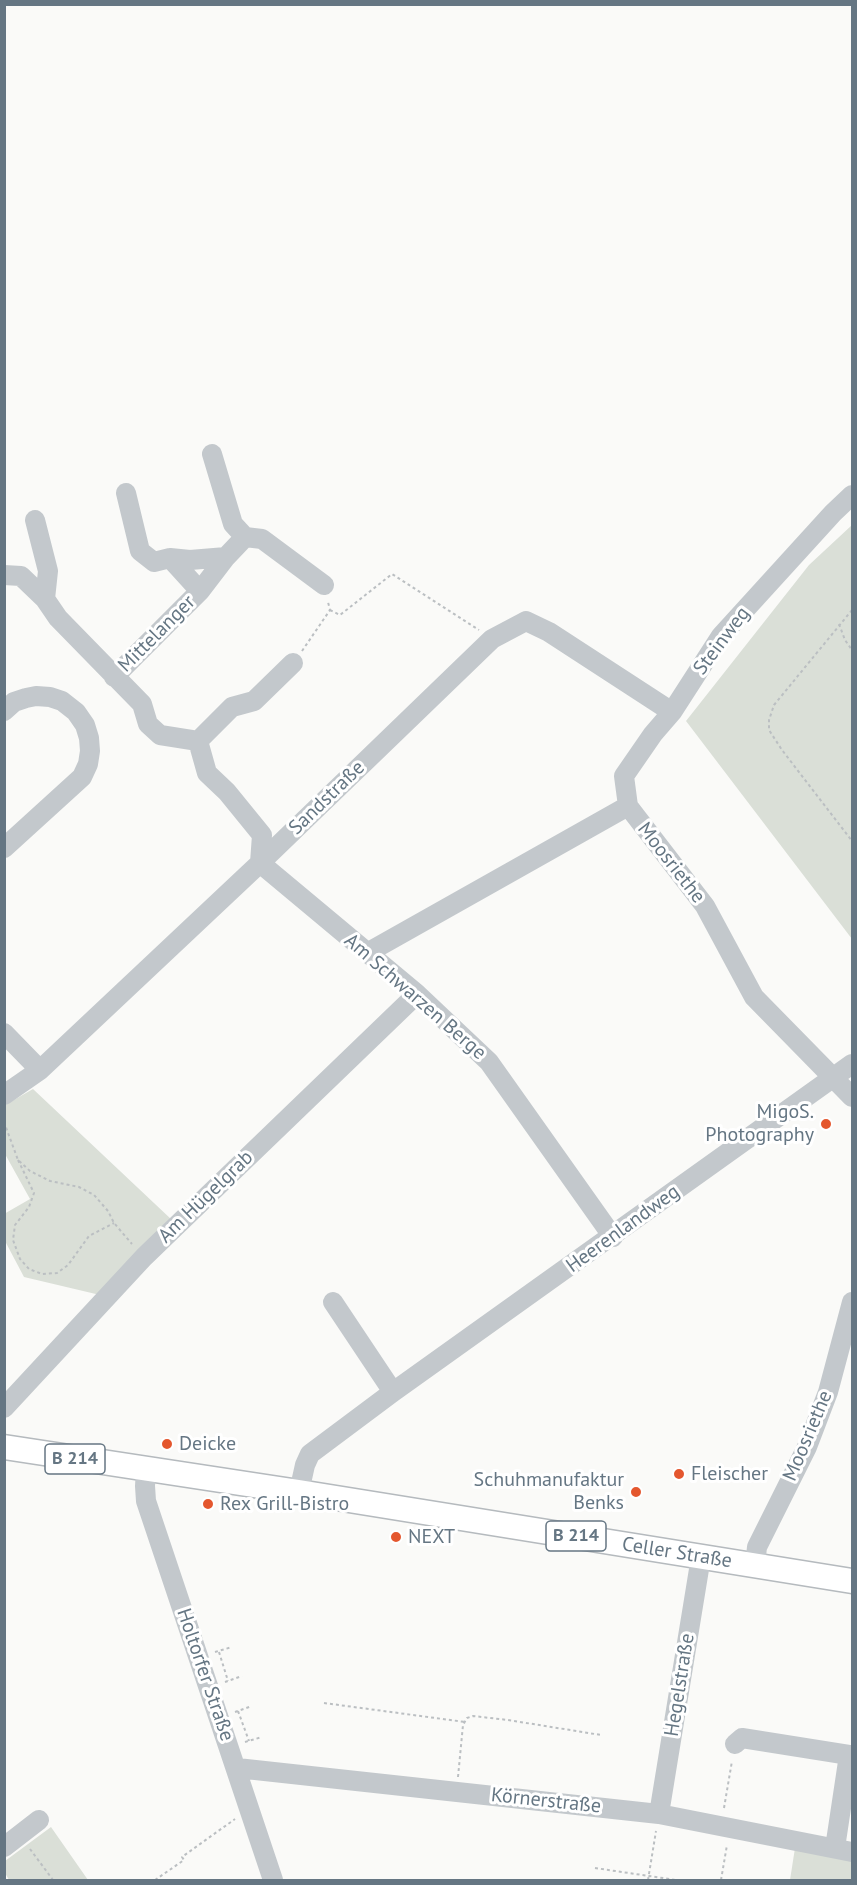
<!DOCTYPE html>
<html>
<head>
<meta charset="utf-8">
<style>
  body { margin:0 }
  #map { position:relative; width:857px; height:1885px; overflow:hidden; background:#fafaf8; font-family:"PT Sans",sans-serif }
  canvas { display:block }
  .frame { position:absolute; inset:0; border:6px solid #657683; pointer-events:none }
</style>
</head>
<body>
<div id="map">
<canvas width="857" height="1885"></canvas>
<div class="frame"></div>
</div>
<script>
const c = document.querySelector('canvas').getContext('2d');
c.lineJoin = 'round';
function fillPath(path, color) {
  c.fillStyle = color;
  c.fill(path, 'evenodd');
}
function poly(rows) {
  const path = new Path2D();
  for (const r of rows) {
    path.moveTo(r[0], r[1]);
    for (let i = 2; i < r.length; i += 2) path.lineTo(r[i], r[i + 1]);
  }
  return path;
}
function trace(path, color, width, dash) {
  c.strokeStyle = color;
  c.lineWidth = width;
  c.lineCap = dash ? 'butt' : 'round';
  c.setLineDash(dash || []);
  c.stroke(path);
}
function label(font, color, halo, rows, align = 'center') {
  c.font = font + ' "PT Sans",sans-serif';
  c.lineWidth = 6;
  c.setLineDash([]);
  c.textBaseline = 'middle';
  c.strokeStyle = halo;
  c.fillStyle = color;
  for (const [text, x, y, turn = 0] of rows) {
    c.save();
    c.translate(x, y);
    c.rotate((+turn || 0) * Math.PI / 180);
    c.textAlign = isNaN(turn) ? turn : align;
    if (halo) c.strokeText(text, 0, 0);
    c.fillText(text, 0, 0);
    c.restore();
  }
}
const green = poly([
  [852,525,852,939,686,721,809,565],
  [33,1089,172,1220,100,1295,24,1277,5,1241,4,1214,30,1199,5,1154,5,1105],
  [51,1827,88,1880,9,1880,5,1873,5,1861],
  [795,1848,852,1860,852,1880,790,1880]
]);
const path = poly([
  [330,610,340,615,392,574,479,630],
  [852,610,774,705,769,720,769,730,782,750,852,841],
  [839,624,845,640,852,650],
  [302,651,330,610,328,602],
  [4,1122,18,1160,30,1171,50,1181,79,1187,94,1195,108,1211,114,1223,132,1244],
  [18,1160,34,1193,29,1207,15,1225,13,1240,20,1259,29,1269,42,1274,57,1273,68,1265,89,1236,114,1223],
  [215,1652,232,1647],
  [219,1652,228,1681],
  [225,1682,242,1676],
  [324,1703,465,1722],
  [238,1711,249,1741],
  [235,1712,252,1706],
  [245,1742,262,1737],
  [458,1777,463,1725,467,1718,473,1716,508,1720,601,1735],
  [724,1808,732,1761],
  [30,1849,53,1880],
  [595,1868,676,1880],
  [155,1880,184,1860,182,1857,235,1819],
  [648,1880,656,1831],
  [721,1880,727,1845]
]);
const minor = poly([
  [212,454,233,524,245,537,262,539,324,585],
  [126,493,140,551,154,562,170,558,200,591],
  [35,520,48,571,45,599],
  [170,558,190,560,226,557],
  [4,575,21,576,45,599,58,618,142,704,148,724,160,735,198,741,207,773,227,792,262,835,260,863],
  [114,677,200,591,226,557,245,537],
  [4,711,14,702,26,698,36,696,50,697,62,701,76,712,85,725,89,738,90,751,88,764,82,777,4,848],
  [198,741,232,707,254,701,293,663],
  [628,806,624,776,653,734,672,712,721,636,833,513,852,495],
  [260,863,417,994,489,1062,613,1237],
  [367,953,628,806,705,906,754,997,852,1097],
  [4,1033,40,1070],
  [4,1095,40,1070,260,863,492,639,526,621,549,632,672,712],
  [333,1302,393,1392],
  [4,1408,144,1257,417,994],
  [146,1469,145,1486,146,1501,273,1880],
  [299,1492,305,1465,310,1454,393,1392,852,1064],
  [755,1566,757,1547,807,1447,828,1392,852,1302],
  [735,1744,742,1738,849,1755,835,1848],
  [237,1768,659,1814,852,1852],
  [659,1814,701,1557],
  [4,1847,39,1820]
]);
const major = poly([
  [4,1447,299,1492,852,1581]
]);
const markers = [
  [826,1124,6,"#e4572e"],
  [167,1444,6,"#e4572e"],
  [679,1474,6,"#e4572e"],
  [636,1492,6,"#e4572e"],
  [208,1504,6,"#e4572e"],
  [396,1537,6,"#e4572e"]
];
const shields = [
  [75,1459,60],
  [576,1536,60]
];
const shieldNames = [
  ["B 214",75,1459],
  ["B 214",576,1536]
];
const streetNames = [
  ["Mittelanger",157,634,-45],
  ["Steinweg",722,641,-53],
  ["Sandstraße",327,798,-44],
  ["Moosriethe",671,863,52],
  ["Am Schwarzen Berge",415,997,41],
  ["Am Hügelgrab",206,1197,-44],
  ["Heerenlandweg",623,1229,-36],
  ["Moosriethe",808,1436,-67],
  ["Celler Straße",677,1553,9],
  ["Holtorfer Straße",205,1675,71],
  ["Hegelstraße",680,1685,-81],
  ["Körnerstraße",546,1801,6]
];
const poiNames = [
  ["MigoS.",814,1112,"right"],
  ["Photography",814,1135,"right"],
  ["Deicke",179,1444],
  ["Fleischer",691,1474],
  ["Schuhmanufaktur",624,1480,"right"],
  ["Benks",624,1503,"right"],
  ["Rex Grill-Bistro",220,1504],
  ["NEXT",408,1537]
];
fillPath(green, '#dadfd7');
trace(major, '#b5babe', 27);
trace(path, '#bbbfc2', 2, [3, 3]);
trace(minor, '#c3c8cc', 20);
trace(major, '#fff', 24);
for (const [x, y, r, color] of markers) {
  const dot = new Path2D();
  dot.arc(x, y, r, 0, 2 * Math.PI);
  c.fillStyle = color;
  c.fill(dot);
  trace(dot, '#fff', 2);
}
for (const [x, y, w] of shields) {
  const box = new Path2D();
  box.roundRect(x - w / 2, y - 15, w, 30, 4.5);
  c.fillStyle = '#fff';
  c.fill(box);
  trace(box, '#657683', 1.5);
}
label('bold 18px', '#657683', null, shieldNames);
label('20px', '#657683', '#fff', streetNames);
label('20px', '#657683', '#fff', poiNames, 'left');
</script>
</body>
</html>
